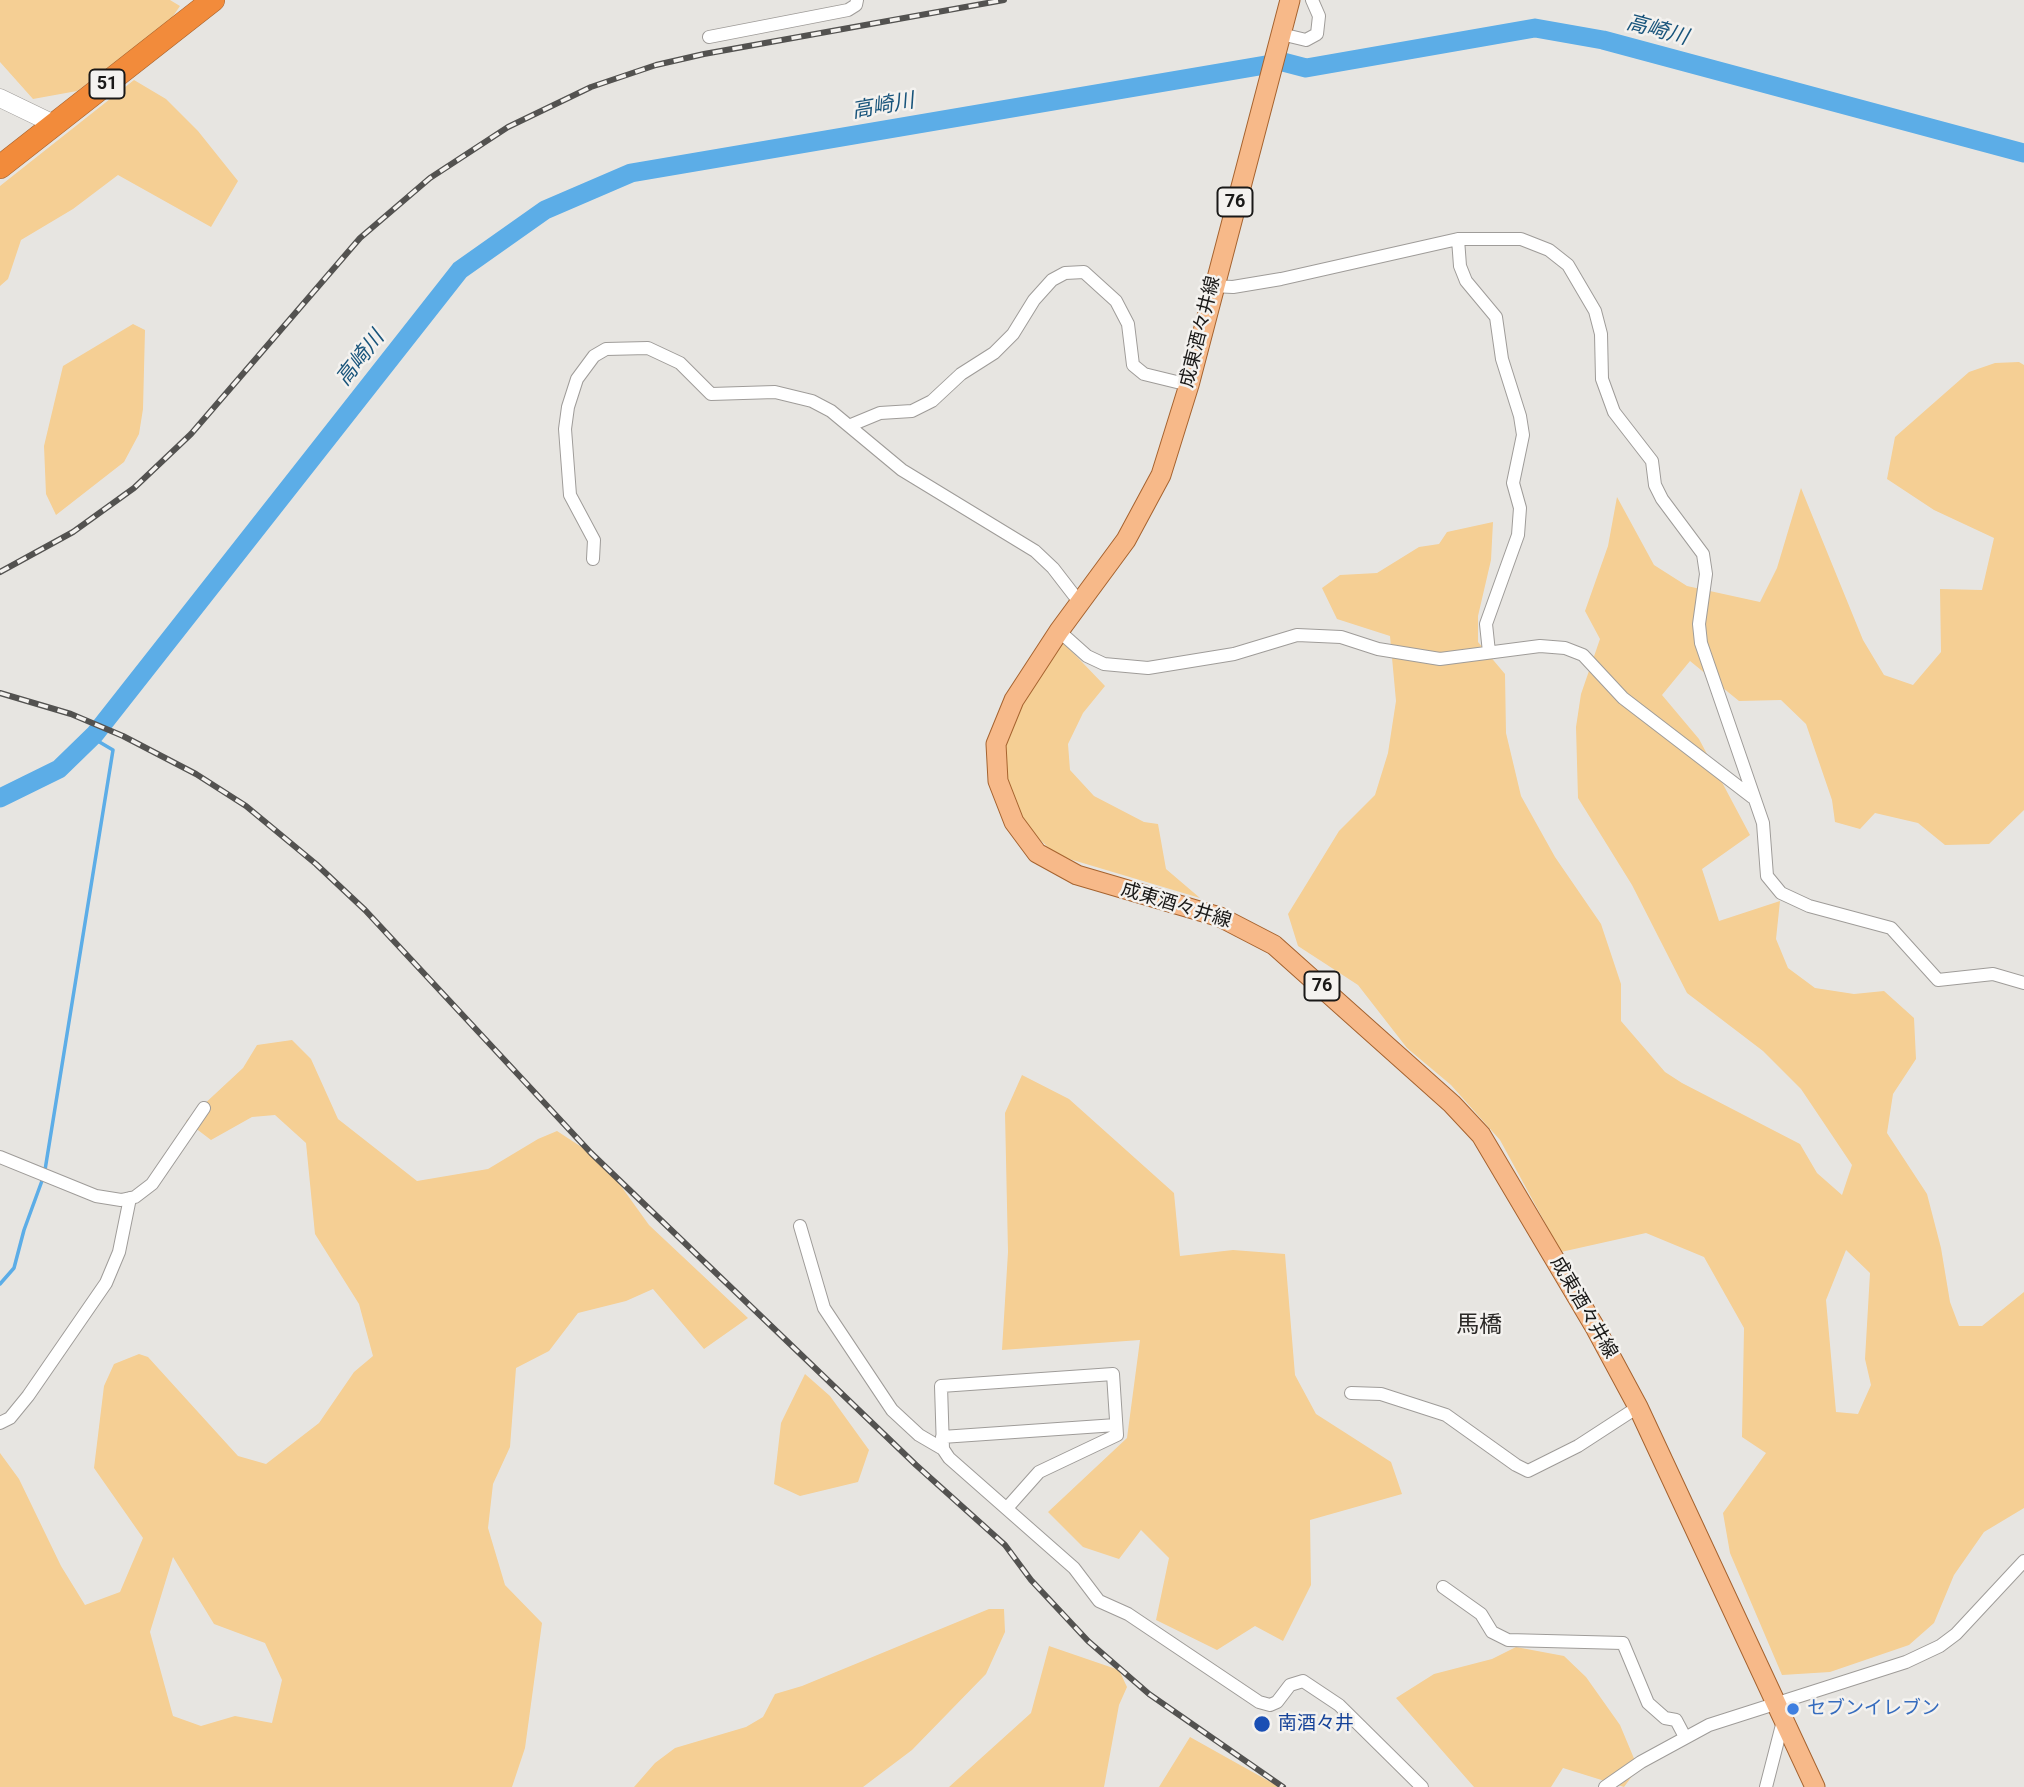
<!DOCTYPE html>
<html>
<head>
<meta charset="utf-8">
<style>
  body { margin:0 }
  canvas { display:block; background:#e7e5e1 }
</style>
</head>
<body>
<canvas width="2024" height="1787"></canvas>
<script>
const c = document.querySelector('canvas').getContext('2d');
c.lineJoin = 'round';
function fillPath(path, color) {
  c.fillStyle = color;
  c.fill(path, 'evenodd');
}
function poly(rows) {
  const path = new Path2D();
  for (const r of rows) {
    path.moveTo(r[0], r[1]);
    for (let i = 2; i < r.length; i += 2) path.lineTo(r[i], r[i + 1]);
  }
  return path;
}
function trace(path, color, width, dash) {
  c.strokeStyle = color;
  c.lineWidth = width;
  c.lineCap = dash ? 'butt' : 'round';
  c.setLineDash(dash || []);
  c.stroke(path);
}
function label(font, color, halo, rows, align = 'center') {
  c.font = font + ' Roboto,"Noto Sans JP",sans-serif';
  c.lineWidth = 5;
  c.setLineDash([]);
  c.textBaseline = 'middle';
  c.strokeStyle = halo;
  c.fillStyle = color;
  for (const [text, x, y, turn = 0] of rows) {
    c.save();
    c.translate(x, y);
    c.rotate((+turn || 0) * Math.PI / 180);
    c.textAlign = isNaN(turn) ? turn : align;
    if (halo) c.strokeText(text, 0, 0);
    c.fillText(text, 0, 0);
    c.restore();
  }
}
const green = poly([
  [0,0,170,0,180,6,167,25,77,91,33,99,0,62],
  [134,80,166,99,198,131,238,181,211,227,118,175,73,209,21,240,8,279,0,286,0,186],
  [133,324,145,330,143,409,139,434,124,462,56,515,46,494,44,446,63,366],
  [2019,362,2024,365,2024,810,1989,844,1945,845,1918,823,1875,813,1860,829,1835,822,1832,800,1806,724,1781,700,1739,701,1690,661,1662,695,1699,739,1750,835,1702,869,1719,921,1780,901,1776,939,1788,968,1815,988,1854,994,1884,991,1914,1018,1916,1059,1893,1094,1887,1133,1927,1194,1941,1248,1950,1302,1959,1326,1982,1326,2024,1292,2024,1508,1984,1532,1954,1575,1934,1623,1909,1645,1830,1672,1782,1675,1730,1553,1723,1513,1766,1453,1742,1437,1744,1328,1704,1257,1646,1233,1561,1252,1500,1140,1451,1085,1407,1048,1358,985,1298,946,1288,914,1339,831,1375,795,1388,753,1396,701,1390,636,1337,619,1322,588,1340,575,1377,573,1419,547,1439,544,1447,532,1493,522,1491,560,1478,616,1478,642,1505,674,1506,733,1521,796,1555,857,1601,924,1621,984,1621,1021,1665,1072,1682,1083,1800,1144,1817,1173,1842,1195,1852,1165,1801,1089,1763,1051,1687,993,1632,885,1578,798,1576,727,1581,694,1600,639,1585,611,1608,546,1617,497,1654,565,1687,586,1760,602,1777,568,1801,488,1863,640,1884,675,1913,685,1941,652,1940,589,1982,590,1994,538,1934,510,1887,479,1895,437,1969,372,1995,363],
  [1846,1250,1870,1273,1865,1359,1871,1385,1858,1414,1836,1412,1826,1300],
  [1059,638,1105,686,1083,713,1068,744,1070,770,1094,796,1144,822,1158,824,1166,869,1200,898,1066,858,1051,850,1035,835,1018,810,1007,776,1005,736,1011,720],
  [292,1040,311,1059,338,1119,417,1181,488,1169,538,1139,557,1131,603,1161,649,1225,748,1318,704,1349,653,1289,626,1301,578,1313,549,1351,516,1368,510,1447,493,1484,488,1528,505,1585,542,1623,525,1748,512,1787,0,1787,0,1453,19,1479,61,1566,85,1605,120,1592,143,1538,94,1468,104,1386,114,1364,139,1354,148,1357,238,1456,266,1464,319,1423,354,1372,373,1356,359,1304,315,1234,306,1143,275,1115,252,1117,211,1140,186,1121,243,1068,257,1045],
  [173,1557,214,1624,265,1643,282,1680,272,1723,235,1716,201,1726,173,1716,150,1632],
  [1022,1075,1069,1099,1174,1193,1180,1256,1233,1250,1285,1254,1295,1375,1316,1414,1391,1462,1402,1494,1310,1520,1311,1585,1283,1641,1255,1626,1217,1650,1156,1620,1169,1558,1141,1530,1119,1559,1083,1547,1048,1512,1127,1438,1140,1340,1002,1350,1008,1252,1005,1113],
  [805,1374,830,1396,869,1450,858,1482,800,1496,774,1484,781,1423],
  [989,1609,1004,1609,1005,1632,986,1674,912,1750,863,1787,634,1787,655,1763,675,1748,746,1727,763,1717,775,1694,802,1686],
  [1049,1646,1119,1670,1127,1687,1119,1705,1104,1787,949,1787,1031,1713],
  [1516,1647,1564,1656,1586,1677,1620,1725,1638,1768,1624,1787,1563,1768,1551,1787,1474,1787,1396,1698,1434,1674,1492,1659],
  [1190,1737,1274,1784,1278,1787,1159,1787]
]);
const stream = poly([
  [45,1170,113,750,91,737],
  [0,1284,14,1268,24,1230,43,1178]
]);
const river = poly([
  [0,798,59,769,95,734,460,270,545,210,631,173,1283,62,1306,68,1535,28,1603,40,2024,153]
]);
const street = poly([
  [1281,34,1306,40,1317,34,1319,16,1312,0],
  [709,37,848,10,856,5,857,0],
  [1458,239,1460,266,1466,281,1496,317,1502,359,1520,416,1523,435,1513,483,1520,508,1518,535,1486,624,1489,652],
  [1212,286,1233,287,1281,279,1458,239,1521,239,1549,250,1568,265,1595,311,1601,334,1602,379,1614,412,1652,461,1655,485,1662,499,1703,554,1706,574,1699,624,1701,643,1763,823,1767,876,1781,893,1809,906,1891,928,1938,980,1993,974,2024,983],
  [851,425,880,413,912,411,932,401,961,374,994,353,1013,334,1034,300,1052,280,1065,273,1084,272,1116,301,1128,324,1133,365,1144,374,1189,385],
  [593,559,594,540,570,495,565,429,568,407,577,379,594,356,606,349,648,348,680,363,711,394,775,392,812,401,831,411,902,470,1035,551,1053,568,1080,603],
  [1059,631,1087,656,1104,664,1148,668,1234,654,1297,635,1341,637,1378,649,1440,659,1540,646,1565,648,1583,655,1623,698,1752,797],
  [0,1157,96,1196,121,1200,135,1197,152,1184,204,1108],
  [800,1226,824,1308,892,1410,919,1435,943,1449,949,1458,1074,1568,1099,1601,1128,1614,1259,1702,1270,1705,1277,1702,1290,1685,1303,1681,1339,1705,1422,1787],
  [1351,1393,1381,1394,1446,1415,1516,1465,1528,1471,1578,1446,1638,1407],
  [0,1423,10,1418,28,1396,106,1283,119,1252,130,1198],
  [942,1437,1116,1425],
  [943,1449,941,1386,1113,1374,1117,1435,1039,1472,1007,1508],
  [1443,1587,1481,1614,1492,1632,1508,1640,1623,1643,1648,1703,1665,1718,1676,1720,1685,1737],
  [1605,1787,1641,1762,1709,1725,1906,1662,1940,1646,1956,1634,2024,1561],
  [1766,1787,1783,1721]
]);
const secondary = poly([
  [0,98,56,125]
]);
const primary = poly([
  [1290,0,1189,385,1161,475,1126,540,1059,631,1014,700,996,744,998,781,1014,822,1037,853,1077,875,1220,917,1274,945,1452,1104,1481,1135,1596,1329,1638,1407,1815,1787]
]);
const highway = poly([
  [0,167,213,0]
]);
const rail = poly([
  [0,572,73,532,134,488,191,434,360,238,430,178,508,127,591,87,656,65,704,54,1004,0],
  [0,693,71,714,123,736,196,774,246,806,316,864,365,910,591,1153,916,1465,1005,1545,1031,1580,1088,1641,1149,1694,1283,1787]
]);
const markers = [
  [1793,1709,7,"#3f7fe0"],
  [1262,1724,9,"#1a4fb4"]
];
const shields = [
  [107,84,35],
  [1235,202,35],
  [1322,986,35]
];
const shieldNames = [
  ["51",107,84],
  ["76",1235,202],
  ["76",1322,986]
];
const streetNames = [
  ["成東酒々井線",1201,332,-76],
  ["成東酒々井線",1176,906,17],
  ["成東酒々井線",1583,1308,60]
];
const shopNames = [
  ["セブンイレブン",1807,1709]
];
const transitNames = [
  ["南酒々井",1278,1724]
];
const waterNames = [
  ["高崎川",1657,31,15],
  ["高崎川",883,107,-10],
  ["高崎川",361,359,-52]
];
const quarterNames = [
  ["馬橋",1479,1326]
];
fillPath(green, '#f5cf94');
trace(stream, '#5cade7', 3.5);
trace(river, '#5cade7', 19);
trace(street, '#9f9c99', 14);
trace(secondary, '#9f9c99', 19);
trace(primary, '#a6632f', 21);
trace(highway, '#a6632f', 24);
trace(street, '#fff', 12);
trace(secondary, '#fff', 18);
trace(primary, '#f7b989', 19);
trace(highway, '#f28b3b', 23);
trace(rail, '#535250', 6);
trace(rail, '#f4f2ef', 3.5, [10]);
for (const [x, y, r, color] of markers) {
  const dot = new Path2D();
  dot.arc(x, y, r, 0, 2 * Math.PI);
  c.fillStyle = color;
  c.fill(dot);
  trace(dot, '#f4f2ef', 2.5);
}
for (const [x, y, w] of shields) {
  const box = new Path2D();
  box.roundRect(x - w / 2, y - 14.5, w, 29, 5);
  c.fillStyle = '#f4f2ef';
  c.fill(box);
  trace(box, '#1a1918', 2);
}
label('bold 18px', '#1a1918', null, shieldNames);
label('19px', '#1a1918', '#f4f2ef', streetNames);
label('19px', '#366cbe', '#f4f2ef', shopNames, 'left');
label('19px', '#164399', '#f4f2ef', transitNames, 'left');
label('italic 21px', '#18547b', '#f4f2ef', waterNames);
label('23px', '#2b2927', '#f4f2ef', quarterNames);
</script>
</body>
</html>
